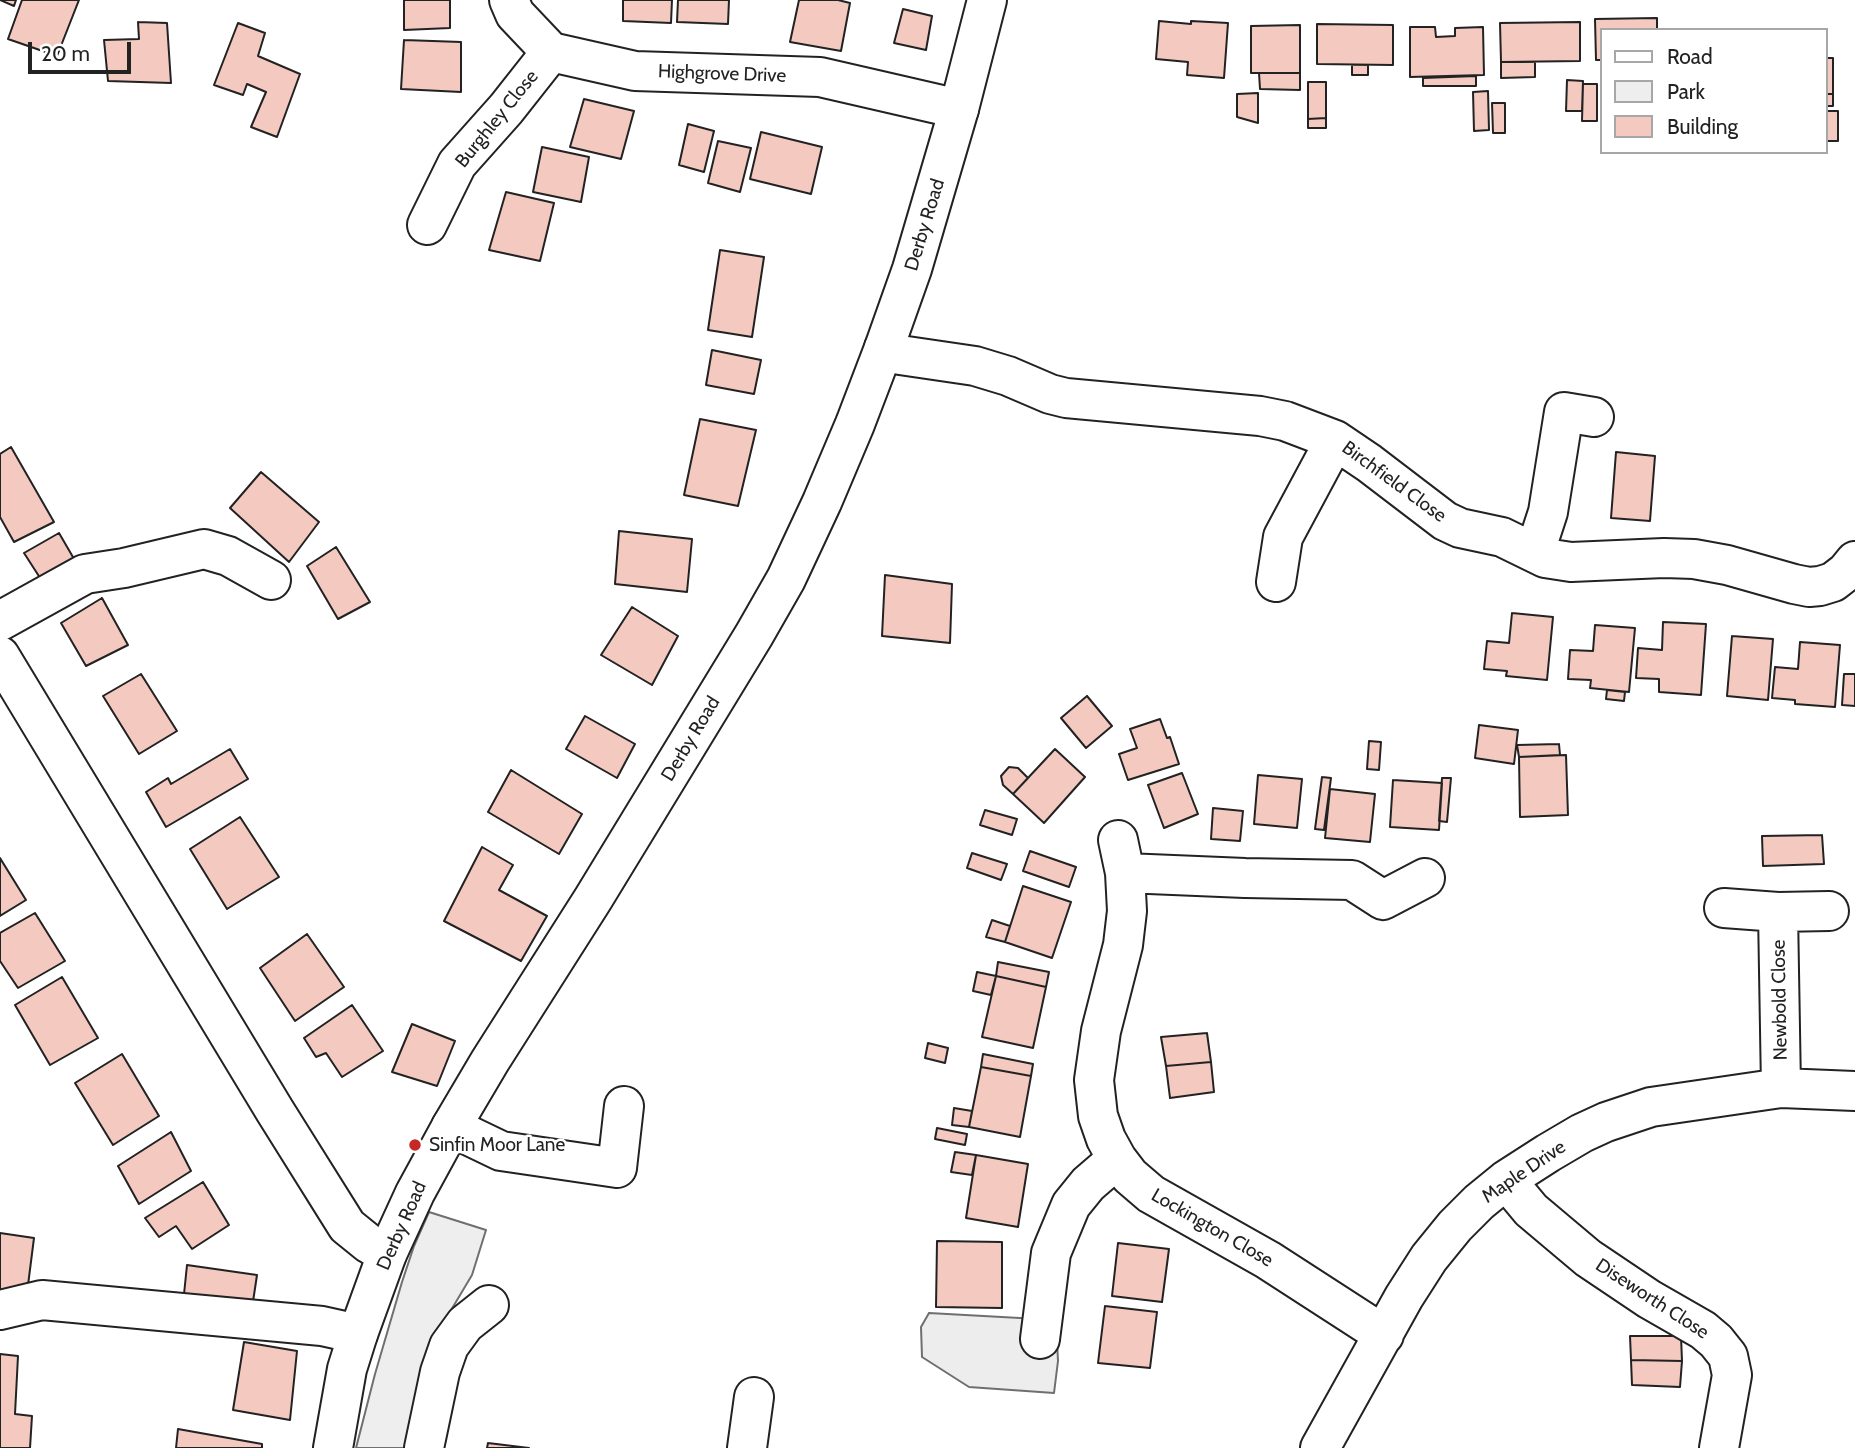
<!DOCTYPE html>
<html>
<head>
<meta charset="utf-8">
<style>
  body { margin:0 }
  #map { position:relative; width:1855px; height:1448px; overflow:hidden; background:#fff; font-family:Cabin,sans-serif }
  canvas { display:block }
  .legend { position:absolute; left:1600px; top:28px; width:228px; height:126px; box-sizing:border-box; background:#fff; border:2px solid #a7a7a7; margin:0; padding:9px 12px; list-style:none; font-size:21px; color:#222 }
  .legend li { display:flex; align-items:center; gap:14px; height:35px }
  .legend b { width:35px; border:2px solid #a7a7a7 }
  .scale { position:absolute; left:28px; top:42px; width:103px; height:32px; box-sizing:border-box; border:4px solid #222; border-top:0; padding-left:9px; font-size:21px; line-height:24px; white-space:nowrap; color:#222; -webkit-text-stroke:5px #fff; paint-order:stroke }
</style>
</head>
<body>
<div id="map">
<canvas width="1855" height="1448"></canvas>
<ul class="legend">
<li><b style="height:9px;background:#fff"></b>Road</li>
<li><b style="height:19px;background:#eee"></b>Park</li>
<li><b style="height:19px;background:#f3c9c0"></b>Building</li>
</ul>
<div class="scale">20 m</div>
</div>
<script>
const c = document.querySelector('canvas').getContext('2d');
c.lineJoin = 'round';
function fillPath(path, color) {
  c.fillStyle = color;
  c.fill(path, 'evenodd');
}
function poly(rows) {
  const path = new Path2D();
  for (const r of rows) {
    path.moveTo(r[0], r[1]);
    for (let i = 2; i < r.length; i += 2) path.lineTo(r[i], r[i + 1]);
  }
  return path;
}
function trace(path, color, width, dash) {
  c.strokeStyle = color;
  c.lineWidth = width;
  c.lineCap = dash ? 'butt' : 'round';
  c.setLineDash(dash || []);
  c.stroke(path);
}
function label(font, color, halo, rows, align = 'center') {
  c.font = font + ' Cabin,sans-serif';
  c.lineWidth = 5;
  c.setLineDash([]);
  c.textBaseline = 'middle';
  c.strokeStyle = halo;
  c.fillStyle = color;
  for (const [text, x, y, turn = 0] of rows) {
    c.save();
    c.translate(x, y);
    c.rotate((+turn || 0) * Math.PI / 180);
    c.textAlign = isNaN(turn) ? turn : align;
    if (halo) c.strokeText(text, 0, 0);
    c.fillText(text, 0, 0);
    c.restore();
  }
}
const green = poly([
  [429,1212,486,1230,472,1275,438,1332,415,1448,356,1448,375,1374,402,1282,414,1246,429,1212]
]);
const parking = poly([
  [929,1313,1056,1320,1058,1361,1054,1393,969,1387,922,1357,921,1327,929,1313]
]);
const building = poly([
  [0,0,16,0,14,6,0,0],
  [22,0,79,0,57,56,8,39,22,0],
  [404,0,450,0,450,28,404,30,404,0],
  [623,0,672,0,671,23,623,21,623,0],
  [678,0,729,0,728,24,677,22,678,0],
  [799,0,838,0,850,3,841,51,790,42,799,0],
  [903,9,932,16,926,50,894,43,903,9],
  [1657,18,1657,30,1601,30,1601,60,1596,60,1595,19,1657,18],
  [1159,21,1191,24,1191,21,1228,23,1224,78,1187,75,1188,62,1156,59,1159,21],
  [138,22,167,23,171,83,108,81,104,40,139,39,138,22],
  [1580,22,1580,61,1501,62,1500,23,1580,22],
  [238,23,265,33,258,56,300,74,277,137,251,127,266,92,247,84,243,95,214,85,238,23],
  [1317,24,1393,25,1393,65,1317,64,1317,24],
  [1300,25,1300,73,1251,73,1251,26,1300,25],
  [1410,27,1435,27,1436,37,1455,36,1455,28,1483,27,1484,75,1410,77,1410,27],
  [404,40,461,42,461,92,401,89,404,40],
  [1825,58,1833,58,1833,94,1825,94,1825,58],
  [1501,62,1535,62,1535,77,1501,78,1501,62],
  [1352,65,1368,65,1368,75,1352,75,1352,65],
  [1259,73,1300,73,1300,90,1260,89,1259,73],
  [1476,76,1476,86,1423,86,1423,78,1476,76],
  [1567,80,1583,81,1582,111,1566,111,1567,80],
  [1308,82,1326,82,1326,118,1308,119,1308,82],
  [1583,84,1597,84,1597,121,1582,121,1583,84],
  [1488,91,1489,130,1474,131,1473,92,1488,91],
  [1258,93,1258,123,1237,117,1237,94,1258,93],
  [1825,94,1833,94,1833,106,1825,106,1825,94],
  [584,99,634,111,621,159,570,147,584,99],
  [1492,103,1505,103,1505,133,1493,133,1492,103],
  [1826,111,1838,111,1838,141,1827,141,1826,111],
  [1326,118,1326,128,1308,128,1308,119,1326,118],
  [688,124,714,131,704,172,679,165,688,124],
  [761,132,822,147,811,194,750,179,761,132],
  [718,141,751,148,740,192,708,183,718,141],
  [542,147,589,157,581,202,533,192,542,147],
  [506,192,554,203,540,261,489,250,506,192],
  [720,250,764,257,752,337,708,330,720,250],
  [712,350,761,360,754,394,706,385,712,350],
  [700,419,756,430,738,506,684,495,700,419],
  [11,447,54,522,14,542,0,517,0,454,11,447],
  [1616,452,1655,456,1650,521,1611,518,1616,452],
  [261,472,319,522,289,562,230,508,261,472],
  [619,531,692,539,687,592,615,584,619,531],
  [59,533,77,564,44,584,24,553,59,533],
  [336,547,370,602,338,619,307,566,336,547],
  [885,575,952,584,950,643,882,636,885,575],
  [102,598,128,645,86,666,61,623,102,598],
  [632,607,678,636,652,685,601,655,632,607],
  [1512,613,1553,617,1547,680,1506,676,1507,671,1484,669,1487,641,1509,643,1512,613],
  [1663,622,1706,624,1701,695,1659,692,1659,679,1636,678,1638,648,1662,650,1663,622],
  [1595,625,1635,628,1629,692,1590,688,1591,680,1568,679,1570,650,1593,651,1595,625],
  [1732,636,1773,639,1768,700,1727,696,1732,636],
  [1800,642,1840,645,1835,707,1795,704,1795,700,1772,698,1775,667,1798,669,1800,642],
  [141,674,177,731,139,754,103,696,141,674],
  [1844,674,1855,674,1855,706,1842,705,1844,674],
  [1607,690,1625,692,1624,701,1606,699,1607,690],
  [1087,696,1112,726,1086,748,1061,718,1087,696],
  [585,716,635,744,617,778,566,749,585,716],
  [1160,719,1167,738,1170,737,1179,764,1128,780,1119,754,1137,748,1130,729,1160,719],
  [1479,725,1518,730,1514,764,1475,758,1479,725],
  [1369,741,1381,742,1379,770,1367,769,1369,741],
  [1559,744,1560,755,1519,757,1517,745,1559,744],
  [230,749,248,779,166,827,146,792,168,778,171,784,230,749],
  [1055,749,1085,777,1044,823,1013,794,1055,749],
  [1566,755,1568,815,1520,817,1519,757,1566,755],
  [1009,767,1018,768,1028,778,1013,794,1003,785,1001,776,1009,767],
  [511,770,582,814,559,854,488,812,511,770],
  [1182,773,1198,814,1164,828,1148,785,1182,773],
  [1258,775,1302,779,1297,828,1254,824,1258,775],
  [1322,777,1331,778,1324,830,1315,829,1322,777],
  [1442,778,1451,778,1447,822,1439,821,1442,778],
  [1393,780,1442,783,1439,830,1390,827,1393,780],
  [1330,789,1375,794,1370,842,1325,838,1330,789],
  [1213,808,1243,811,1240,841,1211,839,1213,808],
  [985,810,1017,819,1012,835,980,825,985,810],
  [240,817,279,877,227,909,190,849,240,817],
  [1822,835,1824,864,1763,866,1762,836,1822,835],
  [482,847,513,865,499,890,547,916,521,961,444,921,482,847],
  [1030,851,1076,867,1069,887,1023,871,1030,851],
  [972,853,1007,864,1001,880,967,868,972,853],
  [0,858,26,900,0,916,0,858],
  [1023,886,1071,902,1052,958,1005,942,1023,886],
  [35,913,65,961,18,988,0,961,0,933,35,913],
  [992,920,1010,926,1005,942,986,937,992,920],
  [307,934,344,987,295,1021,260,968,307,934],
  [998,962,1049,972,1046,987,996,976,998,962],
  [977,972,996,976,991,995,973,991,977,972],
  [996,976,1046,987,1033,1048,982,1037,996,976],
  [62,977,98,1038,50,1065,15,1005,62,977],
  [352,1005,383,1051,342,1077,326,1053,316,1057,304,1038,352,1005],
  [412,1024,455,1041,437,1086,392,1072,412,1024],
  [1207,1033,1211,1062,1166,1066,1161,1037,1207,1033],
  [928,1043,948,1048,945,1063,925,1058,928,1043],
  [122,1054,159,1116,113,1145,75,1083,122,1054],
  [983,1054,1033,1064,1031,1076,981,1067,983,1054],
  [1211,1062,1214,1092,1170,1098,1166,1066,1211,1062],
  [981,1067,1031,1076,1020,1137,969,1127,981,1067],
  [954,1108,972,1111,969,1127,952,1125,954,1108],
  [937,1128,967,1134,965,1145,935,1139,937,1128],
  [171,1132,191,1171,139,1204,118,1166,171,1132],
  [955,1152,976,1155,972,1175,951,1172,955,1152],
  [976,1155,1028,1164,1018,1227,966,1218,976,1155],
  [203,1182,229,1225,192,1249,176,1226,159,1237,145,1218,203,1182],
  [0,1233,34,1238,27,1293,0,1291,0,1233],
  [937,1241,1002,1242,1002,1308,936,1307,937,1241],
  [1118,1243,1169,1249,1162,1302,1112,1296,1118,1243],
  [187,1265,257,1275,251,1315,183,1304,187,1265],
  [1105,1306,1157,1312,1150,1368,1098,1363,1105,1306],
  [1630,1336,1681,1336,1682,1361,1631,1360,1630,1336],
  [244,1342,297,1351,290,1420,233,1410,244,1342],
  [0,1354,18,1356,15,1414,32,1416,30,1448,0,1448,0,1354],
  [1631,1360,1682,1361,1680,1387,1632,1385,1631,1360],
  [178,1429,262,1444,262,1448,176,1448,178,1429],
  [488,1443,529,1448,487,1448,488,1443]
]);
const minor = poly([
  [509,0,515,14,551,52,635,71,820,77,959,109],
  [427,225,457,164,506,109,551,52],
  [884,348,900,355,975,366,1008,376,1050,394,1066,398,1260,416,1285,421,1335,440,1369,463,1445,521,1460,528,1502,537,1545,558,1571,562,1664,558,1694,559,1727,565,1794,584,1809,587,1820,586,1833,582,1846,572,1855,561],
  [1535,552,1548,512,1564,412,1594,417],
  [1276,582,1283,537,1335,440],
  [0,621,85,574,124,568,204,549,228,556,271,580],
  [0,656,275,1111,347,1226,368,1243,387,1254],
  [1118,840,1125,873,1127,911,1123,945,1101,1031,1094,1080,1098,1116,1106,1139,1117,1159,1130,1176,1151,1194,1268,1260,1384,1335],
  [1125,873,1245,878,1352,880,1383,900,1425,878],
  [1724,908,1778,912,1829,911],
  [1778,912,1781,1088],
  [451,1127,501,1151,617,1168,624,1106],
  [1506,1180,1531,1210,1588,1258,1649,1299,1703,1330,1716,1341,1728,1356,1732,1375,1719,1448],
  [0,1310,42,1300,322,1326,358,1334],
  [1040,1339,1051,1253,1071,1205,1088,1184,1117,1159],
  [424,1448,440,1372,449,1346,465,1324,489,1305],
  [747,1448,754,1397],
  [1320,1448,1404,1297,1429,1258,1455,1226,1479,1202,1506,1180,1548,1153,1582,1133,1606,1122,1651,1107,1781,1088,1855,1091]
]);
const major = poly([
  [333,1448,347,1369,358,1334,387,1254,415,1193,451,1127,490,1061,593,899,754,635,786,579,822,502,855,424,884,348,912,269,959,109,987,0]
]);
const markers = [
  [415,1145,7,"#c62828"]
];
const streetNames = [
  ["Highgrove Drive",722,74,2],
  ["Burghley Close",497,119,-51],
  ["Derby Road",925,225,-73],
  ["Birchfield Close",1394,482,36],
  ["Derby Road",691,739,-59],
  ["Newbold Close",1780,1000,-91],
  ["Maple Drive",1524,1172,-34],
  ["Derby Road",402,1226,-66],
  ["Lockington Close",1212,1228,30],
  ["Diseworth Close",1652,1299,33]
];
const poiNames = [
  ["Sinfin Moor Lane",429,1145]
];
fillPath(green, '#eee');
trace(green, '#6f6f6f', 2);
fillPath(parking, '#ededed');
trace(parking, '#6f6f6f', 2);
fillPath(building, '#f3c9c0');
trace(building, '#222', 2);
trace(minor, '#222', 42);
trace(major, '#222', 42);
trace(minor, '#fff', 38);
trace(major, '#fff', 38);
for (const [x, y, r, color] of markers) {
  const dot = new Path2D();
  dot.arc(x, y, r, 0, 2 * Math.PI);
  c.fillStyle = color;
  c.fill(dot);
  trace(dot, '#fff', 2.5);
}
label('19px', '#222', '#fff', streetNames);
label('19px', '#222', '#fff', poiNames, 'left');
</script>
</body>
</html>
